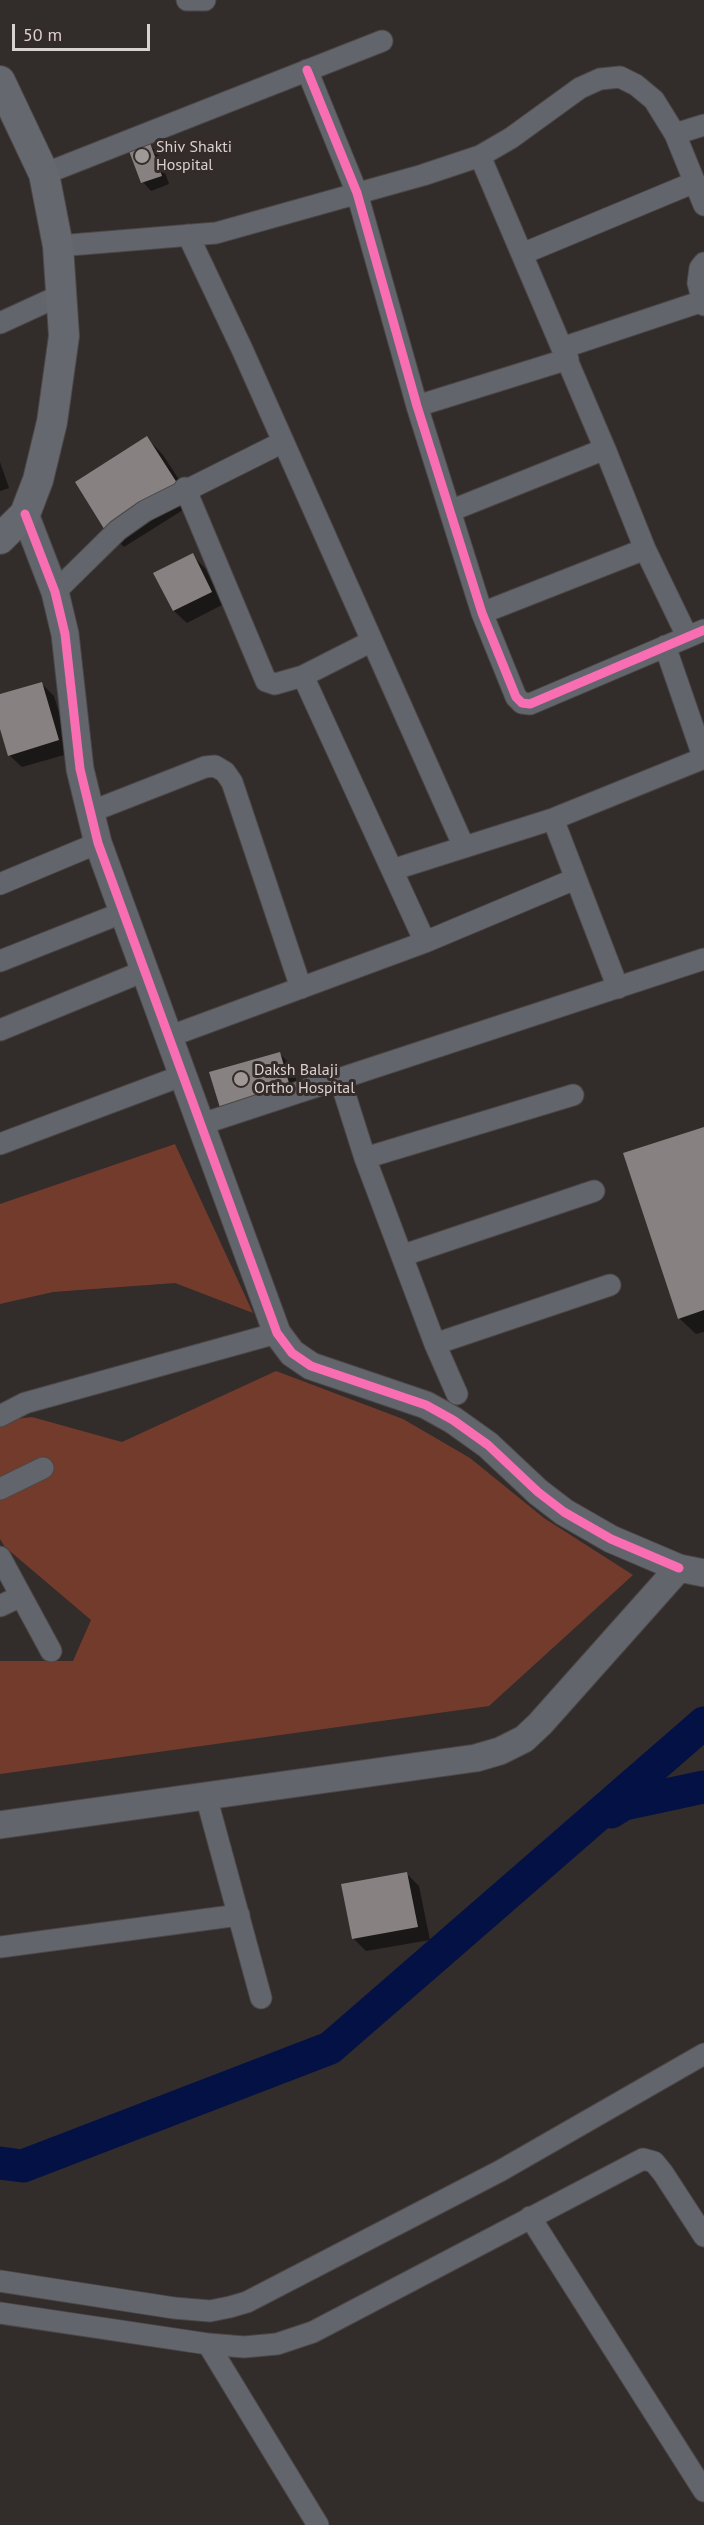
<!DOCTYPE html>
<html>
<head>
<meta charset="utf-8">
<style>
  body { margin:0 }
  #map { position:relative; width:704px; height:2525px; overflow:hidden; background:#322c2b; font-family:"PT Sans",sans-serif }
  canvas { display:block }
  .scale { position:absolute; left:12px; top:24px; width:138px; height:27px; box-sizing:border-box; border:3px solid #d8d2d0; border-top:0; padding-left:8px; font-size:18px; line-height:21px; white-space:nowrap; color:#d8d2d0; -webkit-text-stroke:4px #352b28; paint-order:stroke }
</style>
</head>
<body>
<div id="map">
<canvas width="704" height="2525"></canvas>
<div class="scale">50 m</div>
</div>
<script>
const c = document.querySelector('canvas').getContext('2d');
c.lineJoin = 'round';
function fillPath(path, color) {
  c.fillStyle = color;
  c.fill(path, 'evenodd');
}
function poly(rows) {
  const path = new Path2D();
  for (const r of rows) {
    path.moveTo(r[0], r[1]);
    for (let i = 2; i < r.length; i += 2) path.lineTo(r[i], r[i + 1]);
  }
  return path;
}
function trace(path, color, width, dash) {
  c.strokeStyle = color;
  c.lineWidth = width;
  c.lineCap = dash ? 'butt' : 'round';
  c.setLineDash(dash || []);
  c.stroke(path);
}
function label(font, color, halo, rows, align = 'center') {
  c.font = font + ' "PT Sans",sans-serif';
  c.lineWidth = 6;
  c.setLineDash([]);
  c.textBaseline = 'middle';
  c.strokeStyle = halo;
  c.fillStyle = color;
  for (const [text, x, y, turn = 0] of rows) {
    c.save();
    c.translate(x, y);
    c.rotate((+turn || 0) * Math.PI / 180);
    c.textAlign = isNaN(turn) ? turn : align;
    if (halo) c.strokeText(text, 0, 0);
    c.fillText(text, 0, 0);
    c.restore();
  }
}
const green = poly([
  [175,1144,253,1313,175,1283,53,1292,0,1304,0,1204],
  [276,1371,403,1419,470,1458,544,1518,633,1575,489,1706,0,1774,0,1661,73,1661,91,1620,5,1547,0,1539,0,1421,32,1417,122,1442]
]);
const shadow = poly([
  [149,145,158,153,169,184,151,191,143,182],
  [147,438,163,455,194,503,124,547,108,531],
  [0,462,9,488,0,491],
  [192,555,205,568,224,604,187,623,174,611,155,574],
  [41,683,54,696,71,753,22,767,9,755,0,724,0,696],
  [279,1053,292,1066,303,1103,235,1123],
  [704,1129,704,1332,696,1334,679,1318],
  [406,1873,419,1886,430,1940,366,1951,354,1939,343,1885]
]);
const river = poly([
  [611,1812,624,1804,704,1787],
  [0,2163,23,2166,330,2048,704,1723]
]);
const building = poly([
  [150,143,162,176,141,183,129,151],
  [147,436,179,486,106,532,75,482],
  [193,553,212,592,173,611,153,573],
  [42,682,59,740,8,756,0,729,0,694],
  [280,1052,291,1090,221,1111,209,1072],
  [704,1127,704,1310,678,1319,623,1153],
  [407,1872,418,1927,352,1939,341,1884]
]);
const minor = poly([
  [187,0,205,0],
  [307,70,357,193,417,406,482,613,516,697,522,703,530,704,704,630],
  [675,134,704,125],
  [480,156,605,449,645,549,687,636],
  [44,174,382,41],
  [188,235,242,349,464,847],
  [58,246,216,233,423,175,480,156,511,138,580,88,600,79,620,77,636,85,654,100,675,134,704,205],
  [522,254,695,182],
  [704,263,700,268,698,283,704,305],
  [0,323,61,295],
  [562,348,703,301],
  [417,406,568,359],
  [185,488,266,681,275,684,303,676,372,641],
  [450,511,605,449],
  [55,592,118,530,145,511,283,442],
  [482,613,645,549],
  [665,646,704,759],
  [303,676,425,942],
  [90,812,205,767,215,766,225,772,232,782,301,988],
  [553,819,618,988],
  [392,870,553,819,704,758],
  [0,884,98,843],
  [0,961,124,912],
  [0,1030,144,971],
  [168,1037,425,942,575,879],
  [340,1079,365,1158,435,1344,457,1394],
  [199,1125,704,959],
  [0,1144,181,1076],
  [365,1158,573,1095],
  [404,1255,594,1191],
  [435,1344,610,1285],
  [0,1416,25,1403,277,1333],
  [0,1489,43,1468],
  [0,1557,51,1651],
  [0,1606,21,1596],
  [206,1796,261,1998],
  [0,1947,239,1915],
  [530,2217,704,2491],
  [0,2281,174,2308,210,2311,230,2307,247,2302,500,2171,704,2054],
  [0,2313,208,2344,244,2347,277,2344,313,2332,643,2159,654,2162,663,2173,704,2236],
  [208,2344,318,2525]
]);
const tertiary = poly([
  [25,514,55,592,65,634,80,769,98,843,277,1333,292,1353,311,1366,426,1405,453,1420,488,1445,538,1492,564,1512,611,1539,679,1568],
  [0,1825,476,1758,500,1751,524,1739,540,1724,679,1568,704,1573]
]);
const secondary = poly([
  [0,81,44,174,58,246,64,336,52,422,38,480,25,514,0,539]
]);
const cycleway = poly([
  [307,70,357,193,417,406,482,613,516,697,522,703,530,704,704,630],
  [25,514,55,592,65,634,80,769,98,843,277,1333,292,1353,311,1366,426,1405,453,1420,488,1445,538,1492,564,1512,611,1539,679,1568]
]);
const markers = [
  [142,156,8,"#9e9896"],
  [241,1079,8,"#9e9896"]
];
const poiNames = [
  ["Shiv Shakti",156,147],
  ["Hospital",156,165],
  ["Daksh Balaji",254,1070],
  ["Ortho Hospital",254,1088]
];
fillPath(green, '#733b2c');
fillPath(shadow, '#0007');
trace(river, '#041145', 33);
fillPath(building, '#878281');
trace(minor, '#4c4746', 23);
trace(tertiary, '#4c4746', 29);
trace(secondary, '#4c4746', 32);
trace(minor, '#63656c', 21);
trace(tertiary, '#63656c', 27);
trace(secondary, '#65686f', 30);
trace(cycleway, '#f96db3', 9);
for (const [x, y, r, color] of markers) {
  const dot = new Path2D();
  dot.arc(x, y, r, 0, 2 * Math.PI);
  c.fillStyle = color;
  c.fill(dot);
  trace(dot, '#352b28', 2);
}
label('16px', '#d8d2d0', '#352b28', poiNames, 'left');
</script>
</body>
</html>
